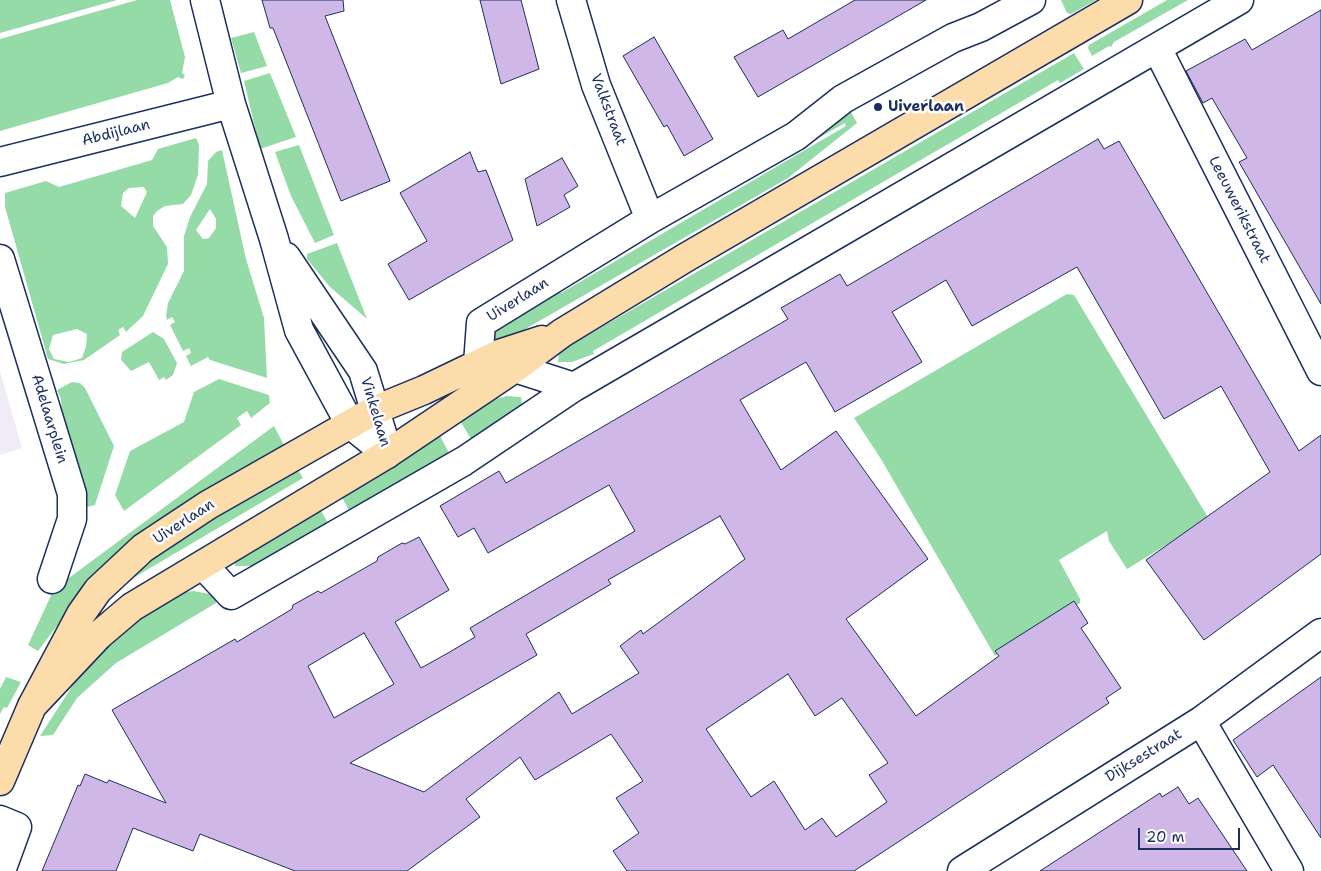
<!DOCTYPE html>
<html>
<head>
<meta charset="utf-8">
<style>
  body { margin:0 }
  #map { position:relative; width:1321px; height:871px; overflow:hidden; background:#fff; font-family:"Shantell Sans",sans-serif }
  canvas { display:block }
  .scale { position:absolute; left:1138px; top:828px; width:102px; height:22px; box-sizing:border-box; border:2px solid #1b2f5e; border-top:0; padding-left:6px; font-size:15px; line-height:18px; white-space:nowrap; color:#1b2f5e; -webkit-text-stroke:4px #fff; paint-order:stroke }
</style>
</head>
<body>
<div id="map">
<canvas width="1321" height="871"></canvas>
<div class="scale">20 m</div>
</div>
<script>
const c = document.querySelector('canvas').getContext('2d');
c.lineJoin = 'round';
function fillPath(path, color) {
  c.fillStyle = color;
  c.fill(path, 'evenodd');
}
function poly(rows) {
  const path = new Path2D();
  for (const r of rows) {
    path.moveTo(r[0], r[1]);
    for (let i = 2; i < r.length; i += 2) path.lineTo(r[i], r[i + 1]);
  }
  return path;
}
function trace(path, color, width, dash) {
  c.strokeStyle = color;
  c.lineWidth = width;
  c.lineCap = dash ? 'butt' : 'round';
  c.setLineDash(dash || []);
  c.stroke(path);
}
function label(font, color, halo, rows, align = 'center') {
  c.font = font + ' "Shantell Sans",sans-serif';
  c.lineWidth = 5;
  c.setLineDash([]);
  c.textBaseline = 'middle';
  c.strokeStyle = halo;
  c.fillStyle = color;
  for (const [text, x, y, turn = 0] of rows) {
    c.save();
    c.translate(x, y);
    c.rotate((+turn || 0) * Math.PI / 180);
    c.textAlign = isNaN(turn) ? turn : align;
    if (halo) c.strokeText(text, 0, 0);
    c.fillText(text, 0, 0);
    c.restore();
  }
}
const built = poly([
  [0,371,22,448,0,455]
]);
const green = poly([
  [0,0,117,0,0,33],
  [137,0,170,0,185,57,182,73,185,75,183,79,178,77,168,83,0,131,0,39],
  [1061,0,1096,0,1071,14,1067,13],
  [1167,0,1188,0,1114,42,1111,47,1109,46,1092,56,1088,48,1089,45],
  [254,32,267,66,241,73,231,38],
  [1074,53,1084,69,1060,83,1058,80,593,351,594,354,572,362,558,362,559,352],
  [270,73,296,137,260,149,244,81],
  [851,112,857,123,788,178,501,343,495,341,494,332,497,327,558,290,561,293,846,126,845,123,799,149],
  [196,138,199,144,198,175,191,195,183,204,165,206,157,211,153,216,153,226,167,247,168,264,143,316,126,332,123,327,118,330,120,335,84,360,64,364,48,359,5,207,5,193,46,181,59,187,152,160,158,149],
  [144,187,147,192,135,218,121,206,123,193,129,188],
  [77,329,87,334,86,346,82,358,69,362,54,359,49,349,53,335],
  [299,145,334,235,315,243,291,196,275,152],
  [222,150,246,259,264,318,267,378,210,360,208,357,191,366,186,356,191,353,189,348,183,351,170,325,175,322,172,317,167,320,166,316,168,303,184,271,184,236,190,217,207,184,208,161,216,152],
  [210,209,216,219,216,228,209,238,203,239,196,230],
  [337,243,367,319,330,287,307,259,307,254],
  [1067,294,1074,295,1209,519,1127,569,1109,541,1107,531,1059,560,1080,599,1080,603,995,656,881,459,854,418],
  [153,332,164,339,177,363,173,375,166,380,164,377,159,380,149,362,131,371,121,360,122,352],
  [219,379,269,395,270,403,251,418,247,411,237,418,241,425,124,511,115,495,130,451,184,422,194,392],
  [72,382,80,383,85,388,114,446,95,505,83,508,62,424,61,399,57,390],
  [507,396,521,397,522,404,471,439,459,419,484,402],
  [274,426,286,449,80,595,38,651,28,645,54,589],
  [439,434,449,453,350,513,342,497],
  [296,467,303,478,128,581,127,575,178,536],
  [320,509,329,525,254,566,235,566,235,560],
  [194,591,214,595,216,598,216,603,116,663,77,698,53,735,40,736,73,685,111,642,143,615,184,592],
  [6,677,21,682,7,708,4,707,0,714,0,689]
]);
const building = poly([
  [262,0,343,0,344,11,325,16,390,181,341,201,273,28,270,28,262,0],
  [480,0,521,0,539,69,501,84,480,0],
  [855,0,926,0,758,97,734,57,783,30,788,39,855,0],
  [1321,10,1321,304,1239,162,1247,158,1212,98,1203,103,1186,71,1245,39,1252,50,1321,10],
  [654,37,713,139,684,156,667,125,664,127,623,56,654,37],
  [1098,139,1104,149,1119,141,1299,451,1321,435,1321,554,1204,640,1146,560,1270,472,1221,386,1164,419,1077,267,972,326,946,280,892,312,922,362,835,412,806,362,740,400,781,470,836,431,928,559,846,619,916,716,999,656,995,651,1074,601,1088,623,1081,628,1121,688,1106,698,1109,703,854,871,627,871,613,851,639,833,616,798,643,781,611,734,535,780,520,757,466,799,480,817,407,871,295,871,200,834,193,851,133,828,116,871,42,871,78,785,80,786,85,774,107,783,109,780,166,803,112,710,235,639,237,642,292,609,293,605,318,591,321,593,377,561,378,557,402,543,405,544,419,537,449,590,395,622,421,668,448,653,475,637,470,628,635,531,609,485,488,553,474,528,458,537,440,506,499,471,506,483,788,319,781,308,840,274,847,286,1098,139],
  [720,516,745,559,643,634,641,630,620,646,639,673,572,714,559,692,424,792,350,763,537,655,526,634,611,584,608,580,720,516],
  [364,633,394,684,334,718,308,666,364,633],
  [788,674,815,716,842,698,888,763,869,775,887,802,836,837,822,818,805,830,774,781,751,797,706,729,788,674],
  [470,152,478,172,486,170,513,240,409,300,388,264,427,241,400,193,470,152],
  [562,158,578,186,564,195,570,207,537,226,525,179,562,158],
  [1321,677,1321,838,1273,765,1257,777,1233,740,1321,677],
  [1178,787,1189,804,1198,798,1247,871,1040,871,1160,793,1162,797,1178,787]
]);
const minor = poly([
  [205,0,231,104,274,239,299,330,350,424,387,454],
  [571,0,596,85,650,219],
  [1157,48,1321,371],
  [0,162,231,104],
  [286,257,363,371,382,433],
  [0,259,72,494,72,519,52,579],
  [478,364,481,323,650,219,796,136,843,99,953,38,981,27,1031,0],
  [515,368,574,387],
  [203,565,231,595,464,461,574,387,1239,0],
  [1201,721,1289,871],
  [0,820,17,827,1,871],
  [962,871,1201,721,1321,633]
]);
const major = poly([
  [32,706,99,635,132,607,387,454,515,368,562,333,685,258,1128,0],
  [0,781,32,706,81,614,98,590,143,548,208,505,375,410,424,390,499,354,542,340]
]);
const markers = [
  [878,107,5,"#1b2f5e"]
];
const poiNames = [
  ["Uiverlaan",888,107]
];
const streetNames = [
  ["Valkstraat",608,110,69],
  ["Abdijlaan",116,133,-14],
  ["Leeuwerikstraat",1239,210,63],
  ["Uiverlaan",518,300,-32],
  ["Vinkelaan",375,412,73],
  ["Adelaarplein",49,419,73],
  ["Uiverlaan",184,522,-33],
  ["Dijksestraat",1144,756,-32]
];
fillPath(built, '#f1eaf8');
fillPath(green, '#94dba8');
fillPath(building, '#cfb8e7');
trace(building, '#1b2f5e', 1);
trace(minor, '#1b2f5e', 31);
trace(major, '#1b2f5e', 31);
trace(minor, '#fff', 28);
trace(major, '#fddcac', 28);
for (const [x, y, r, color] of markers) {
  const dot = new Path2D();
  dot.arc(x, y, r, 0, 2 * Math.PI);
  c.fillStyle = color;
  c.fill(dot);
  trace(dot, '#fff', 2);
}
label('bold 15px', '#1b2f5e', '#fff', poiNames, 'left');
label('15px', '#1b2f5e', '#fff', streetNames);
</script>
</body>
</html>
